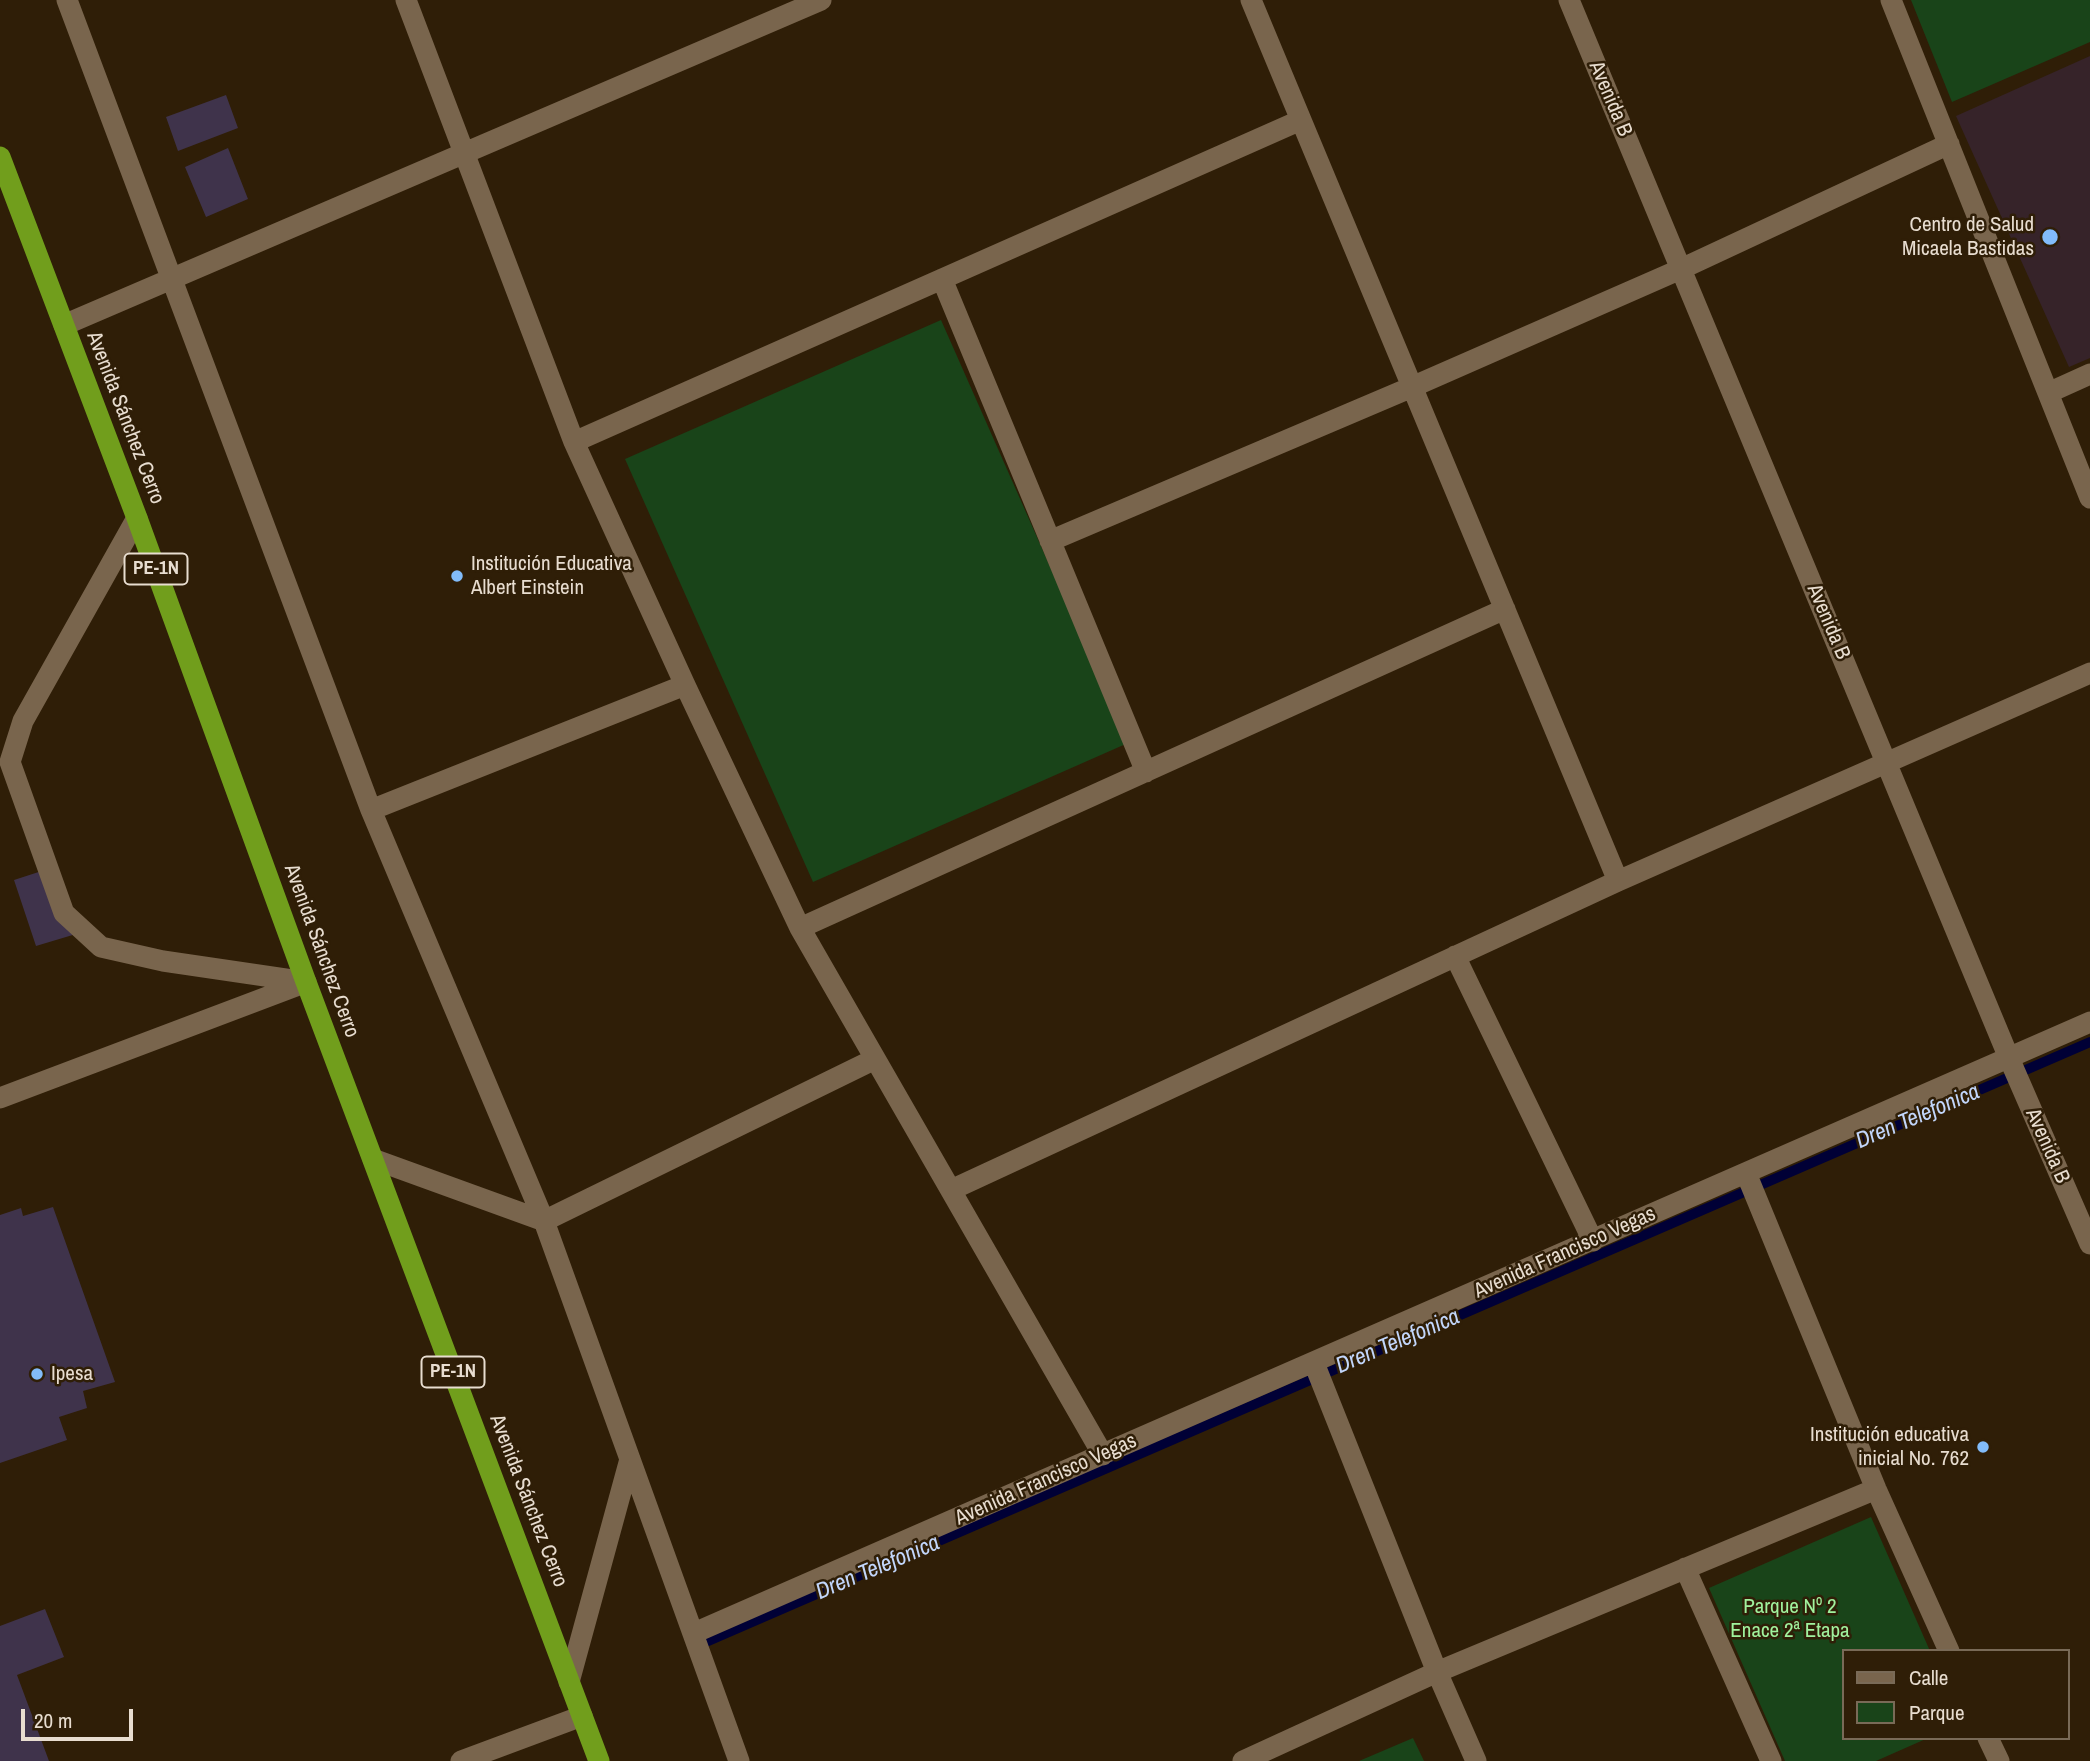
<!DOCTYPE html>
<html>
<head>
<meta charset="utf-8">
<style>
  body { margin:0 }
  #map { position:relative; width:2090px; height:1761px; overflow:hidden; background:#2f1e07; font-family:"Archivo Narrow",sans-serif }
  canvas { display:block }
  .legend { position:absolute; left:1842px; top:1649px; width:228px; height:91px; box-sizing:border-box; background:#2f1e07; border:2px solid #796a57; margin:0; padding:9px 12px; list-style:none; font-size:21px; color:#e8ddd0 }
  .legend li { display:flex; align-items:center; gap:14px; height:35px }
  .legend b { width:35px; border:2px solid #796a57 }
  .scale { position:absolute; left:21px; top:1709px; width:112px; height:32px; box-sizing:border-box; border:4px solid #e8ddd0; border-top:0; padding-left:9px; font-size:21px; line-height:24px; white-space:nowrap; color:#e8ddd0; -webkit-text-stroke:5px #2f1e07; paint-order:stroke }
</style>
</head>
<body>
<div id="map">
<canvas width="2090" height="1761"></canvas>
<ul class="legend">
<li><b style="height:9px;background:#79654d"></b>Calle</li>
<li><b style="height:19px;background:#194419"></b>Parque</li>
</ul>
<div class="scale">20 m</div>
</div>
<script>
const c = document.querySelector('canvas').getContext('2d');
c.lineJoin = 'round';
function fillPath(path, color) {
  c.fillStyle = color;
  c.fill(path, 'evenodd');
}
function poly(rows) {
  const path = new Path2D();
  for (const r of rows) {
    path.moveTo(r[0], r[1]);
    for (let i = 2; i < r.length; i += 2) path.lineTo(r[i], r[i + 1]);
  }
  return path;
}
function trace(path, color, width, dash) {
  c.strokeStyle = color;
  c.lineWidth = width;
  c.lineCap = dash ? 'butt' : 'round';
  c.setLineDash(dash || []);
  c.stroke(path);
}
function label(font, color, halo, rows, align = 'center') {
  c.font = font + ' "Archivo Narrow",sans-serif';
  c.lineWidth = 5;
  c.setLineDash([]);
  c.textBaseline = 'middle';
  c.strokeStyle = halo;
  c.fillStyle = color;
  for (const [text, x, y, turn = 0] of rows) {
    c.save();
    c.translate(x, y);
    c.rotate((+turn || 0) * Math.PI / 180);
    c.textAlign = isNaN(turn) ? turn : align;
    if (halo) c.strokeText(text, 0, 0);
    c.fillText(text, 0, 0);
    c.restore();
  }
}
const medical = poly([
  [2090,56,2090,358,2069,367,1956,116]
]);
const green = poly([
  [1911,0,2090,0,2090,42,1952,102],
  [941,320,1128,743,813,882,625,459],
  [1871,1517,1930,1651,1843,1651,1843,1738,1928,1738,1876,1761,1785,1761,1709,1588],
  [1413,1738,1424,1761,1359,1761]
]);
const stream = poly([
  [706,1642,2090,1042]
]);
const building = poly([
  [226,95,238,128,178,151,166,117],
  [228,148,248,199,206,217,185,167],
  [54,867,76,934,36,946,14,880],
  [53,1207,115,1382,83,1391,87,1408,59,1417,67,1440,0,1463,0,1215,21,1208,23,1216],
  [45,1609,64,1657,17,1675,49,1761,0,1761,0,1626]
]);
const minor = poly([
  [67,0,371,810,544,1221,739,1761],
  [406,0,574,442,685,685,800,928,1103,1455],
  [1251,0,1618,881],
  [1569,0,2009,1058,2090,1244],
  [1891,0,2090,498],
  [942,279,1146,772],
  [64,325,821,0],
  [2048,393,2090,374],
  [574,442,1301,120],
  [137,518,23,721,10,762,64,913,101,947,163,961,306,982],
  [1050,541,1412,387,1681,269,1949,144],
  [371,810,685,685],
  [800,928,1505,609],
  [1455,956,1593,1241],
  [0,1098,304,983],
  [373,1159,544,1221,875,1059],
  [1746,1173,1876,1489,1949,1651],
  [951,1190,1618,881,2090,673],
  [1314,1363,1437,1672,1476,1761],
  [1685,1568,1771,1761],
  [694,1633,2090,1022],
  [569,1682,630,1459],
  [1988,1738,1999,1761],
  [461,1761,582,1716],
  [1243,1761,1437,1672,1876,1489]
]);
const highway = poly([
  [0,157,137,518,306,982,599,1761]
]);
const markers = [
  [2050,237,9,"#82bcfa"],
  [457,576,7,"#82bcfa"],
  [37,1374,7,"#82bcfa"],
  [1983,1447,7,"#82bcfa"]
];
const shields = [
  [156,569,63],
  [453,1372,63]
];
const shieldNames = [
  ["PE-1N",156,569],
  ["PE-1N",453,1372]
];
const streetNames = [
  ["Avenida B",1610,99,67],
  ["Avenida Sánchez Cerro",125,418,69],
  ["Avenida B",1828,622,67],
  ["Avenida Sánchez Cerro",321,951,70],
  ["Avenida B",2047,1146,66],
  ["Avenida Francisco Vegas",1565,1253,-24],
  ["Avenida Francisco Vegas",1046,1480,-24],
  ["Avenida Sánchez Cerro",528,1501,69]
];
const poiNames = [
  ["Centro de Salud",2034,225],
  ["Micaela Bastidas",2034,249],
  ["Institución Educativa",471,564,"left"],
  ["Albert Einstein",471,588,"left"],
  ["Ipesa",51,1374,"left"],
  ["Institución educativa",1969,1435],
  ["inicial No. 762",1969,1459]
];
const parkNames = [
  ["Parque Nº 2",1790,1607],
  ["Enace 2ª Etapa",1790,1631]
];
const waterNames = [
  ["Dren Telefonica",1918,1117,-23],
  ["Dren Telefonica",1398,1342,-23],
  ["Dren Telefonica",878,1568,-23]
];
fillPath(medical, '#362329');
fillPath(green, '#194419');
trace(stream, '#000036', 10);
fillPath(building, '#3f334b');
trace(minor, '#79654d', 21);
trace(highway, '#719e1c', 21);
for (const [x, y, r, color] of markers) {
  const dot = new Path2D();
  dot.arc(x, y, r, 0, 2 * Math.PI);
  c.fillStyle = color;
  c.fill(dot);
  trace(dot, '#2f1e07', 2.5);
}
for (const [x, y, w] of shields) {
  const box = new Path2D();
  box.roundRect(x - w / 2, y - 15.5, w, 31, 5);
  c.fillStyle = '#2f1e07';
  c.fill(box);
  trace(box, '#e8ddd0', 2);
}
label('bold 19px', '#e8ddd0', null, shieldNames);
label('21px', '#e8ddd0', '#2f1e07', streetNames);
label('21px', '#e8ddd0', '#2f1e07', poiNames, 'right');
label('21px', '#a0f19d', '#2f1e07', parkNames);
label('italic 23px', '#c2d6fb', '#2f1e07', waterNames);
</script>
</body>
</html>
